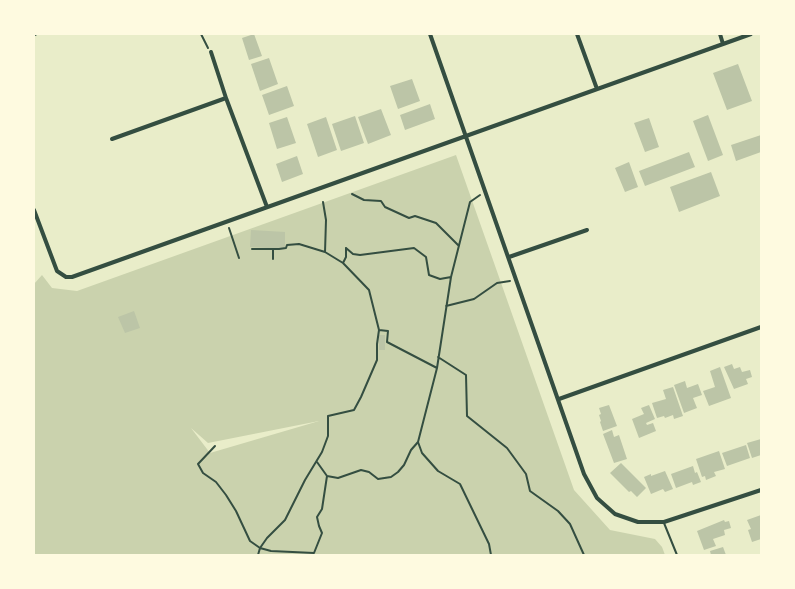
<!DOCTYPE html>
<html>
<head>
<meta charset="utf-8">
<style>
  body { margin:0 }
  #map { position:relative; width:795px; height:589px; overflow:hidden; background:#e9edc9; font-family:Jost,sans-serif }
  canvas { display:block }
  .frame { position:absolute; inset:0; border:35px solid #fefae0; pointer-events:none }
</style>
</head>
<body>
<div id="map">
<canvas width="795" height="589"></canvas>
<div class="frame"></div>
</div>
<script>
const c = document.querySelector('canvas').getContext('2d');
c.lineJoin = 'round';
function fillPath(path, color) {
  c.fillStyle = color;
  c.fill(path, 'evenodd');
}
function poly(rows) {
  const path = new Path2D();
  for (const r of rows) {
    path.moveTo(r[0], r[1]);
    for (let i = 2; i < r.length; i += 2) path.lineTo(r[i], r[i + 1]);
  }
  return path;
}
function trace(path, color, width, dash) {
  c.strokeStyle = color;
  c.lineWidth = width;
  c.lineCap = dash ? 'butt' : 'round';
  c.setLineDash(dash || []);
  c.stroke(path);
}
const green = poly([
  [456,155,574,490,610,530,655,539,662,547,665,555,34,555,34,284,42,275,52,288,77,291],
  [319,421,210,453,191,428,208,443]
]);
const building = poly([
  [254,34,262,56,249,60,242,38],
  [269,58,278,84,260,91,251,64],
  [738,64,752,101,727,110,713,73],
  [412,79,420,101,398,109,390,86],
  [287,86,294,106,269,115,262,95],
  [430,104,435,119,405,130,400,115],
  [381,109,391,135,368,144,358,117],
  [708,115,723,155,708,161,693,121],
  [355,116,364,143,341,151,332,124],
  [287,117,296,143,277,149,269,123],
  [326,117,337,150,318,157,307,124],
  [649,118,659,147,645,152,634,123],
  [761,135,761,152,736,161,731,145],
  [689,152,695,167,645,186,639,171],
  [297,156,303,174,282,182,276,164],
  [629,162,638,187,625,192,615,168],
  [711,172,720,196,679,212,670,187],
  [251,230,285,232,285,249,250,247],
  [134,311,140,328,125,333,118,317],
  [379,335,385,335,385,350,379,350],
  [732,364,734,369,740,367,742,372,750,370,752,377,746,379,748,384,734,389,724,367],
  [720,367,731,398,709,406,703,391,715,387,710,371],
  [685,381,687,388,698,384,702,395,693,398,697,408,684,413,674,385],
  [673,387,683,416,674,419,673,415,665,418,664,416,657,418,652,403,666,399,663,390],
  [609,405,617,426,603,431,600,422,601,421,599,415,601,414,599,408],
  [649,405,655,419,646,423,647,425,653,423,656,431,639,438,632,419,644,414,641,408],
  [612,430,614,437,619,435,627,459,614,463,603,434],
  [761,439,761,455,752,458,747,443],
  [746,445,750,458,727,466,722,453],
  [719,451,725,469,714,472,716,476,706,480,705,476,702,477,696,459],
  [621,463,646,488,637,497,631,491,629,492,610,473],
  [693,466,695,473,697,472,701,482,693,485,692,482,676,488,671,474],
  [665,471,673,489,665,492,663,489,651,494,644,477,651,474,651,476],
  [761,515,761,539,752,542,748,530,751,529,747,520],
  [724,520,725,522,729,521,731,528,724,530,725,535,713,539,716,546,704,550,697,531],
  [723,547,726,555,711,555,710,551]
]);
const path = poly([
  [201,34,208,48],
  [352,194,364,200,381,201,385,207,409,218,415,216,436,223,459,246],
  [480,195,470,202,451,277,437,368,418,442,422,453,438,471,460,484,489,544,491,555],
  [323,202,326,220,325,252],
  [229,228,239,258],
  [346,248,353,254,360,255,414,248,426,257,429,275,440,279,451,277],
  [252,249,279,249,286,248,287,245,299,244,325,252,343,263,369,290,379,330,388,331,387,342,437,368],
  [273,249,273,259],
  [343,263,346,257,346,248],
  [446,306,474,299,497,283,510,281],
  [438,357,466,375,467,416,507,448,526,474,530,491,558,511,570,524,584,555],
  [215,446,198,464,203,473,216,482,226,495,236,511,250,541,260,548,271,551,314,553,322,533,319,526,317,517,322,509,327,476],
  [317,462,327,476,338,478,361,470,369,472,378,479,391,477,398,472,404,465,411,450,418,442],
  [258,555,260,548,267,538,285,520,305,480,322,452,328,436,328,416,354,410,361,397,377,360,377,344,379,330]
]);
const service = poly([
  [664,523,677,555]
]);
const minor = poly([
  [34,34,35,34],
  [430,34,584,474,597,498,615,514,638,522,664,522,761,490],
  [577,34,597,89],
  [720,34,723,44],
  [211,52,226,98,267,207],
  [112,139,226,98],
  [34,210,57,271,66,277,72,277,751,34],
  [509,257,587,230],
  [559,399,761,327]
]);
fillPath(green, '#cad2ad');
fillPath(building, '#bcc5a7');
trace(path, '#344e41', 2);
trace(service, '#344e41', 2);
trace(minor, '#344e41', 4);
</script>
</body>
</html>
